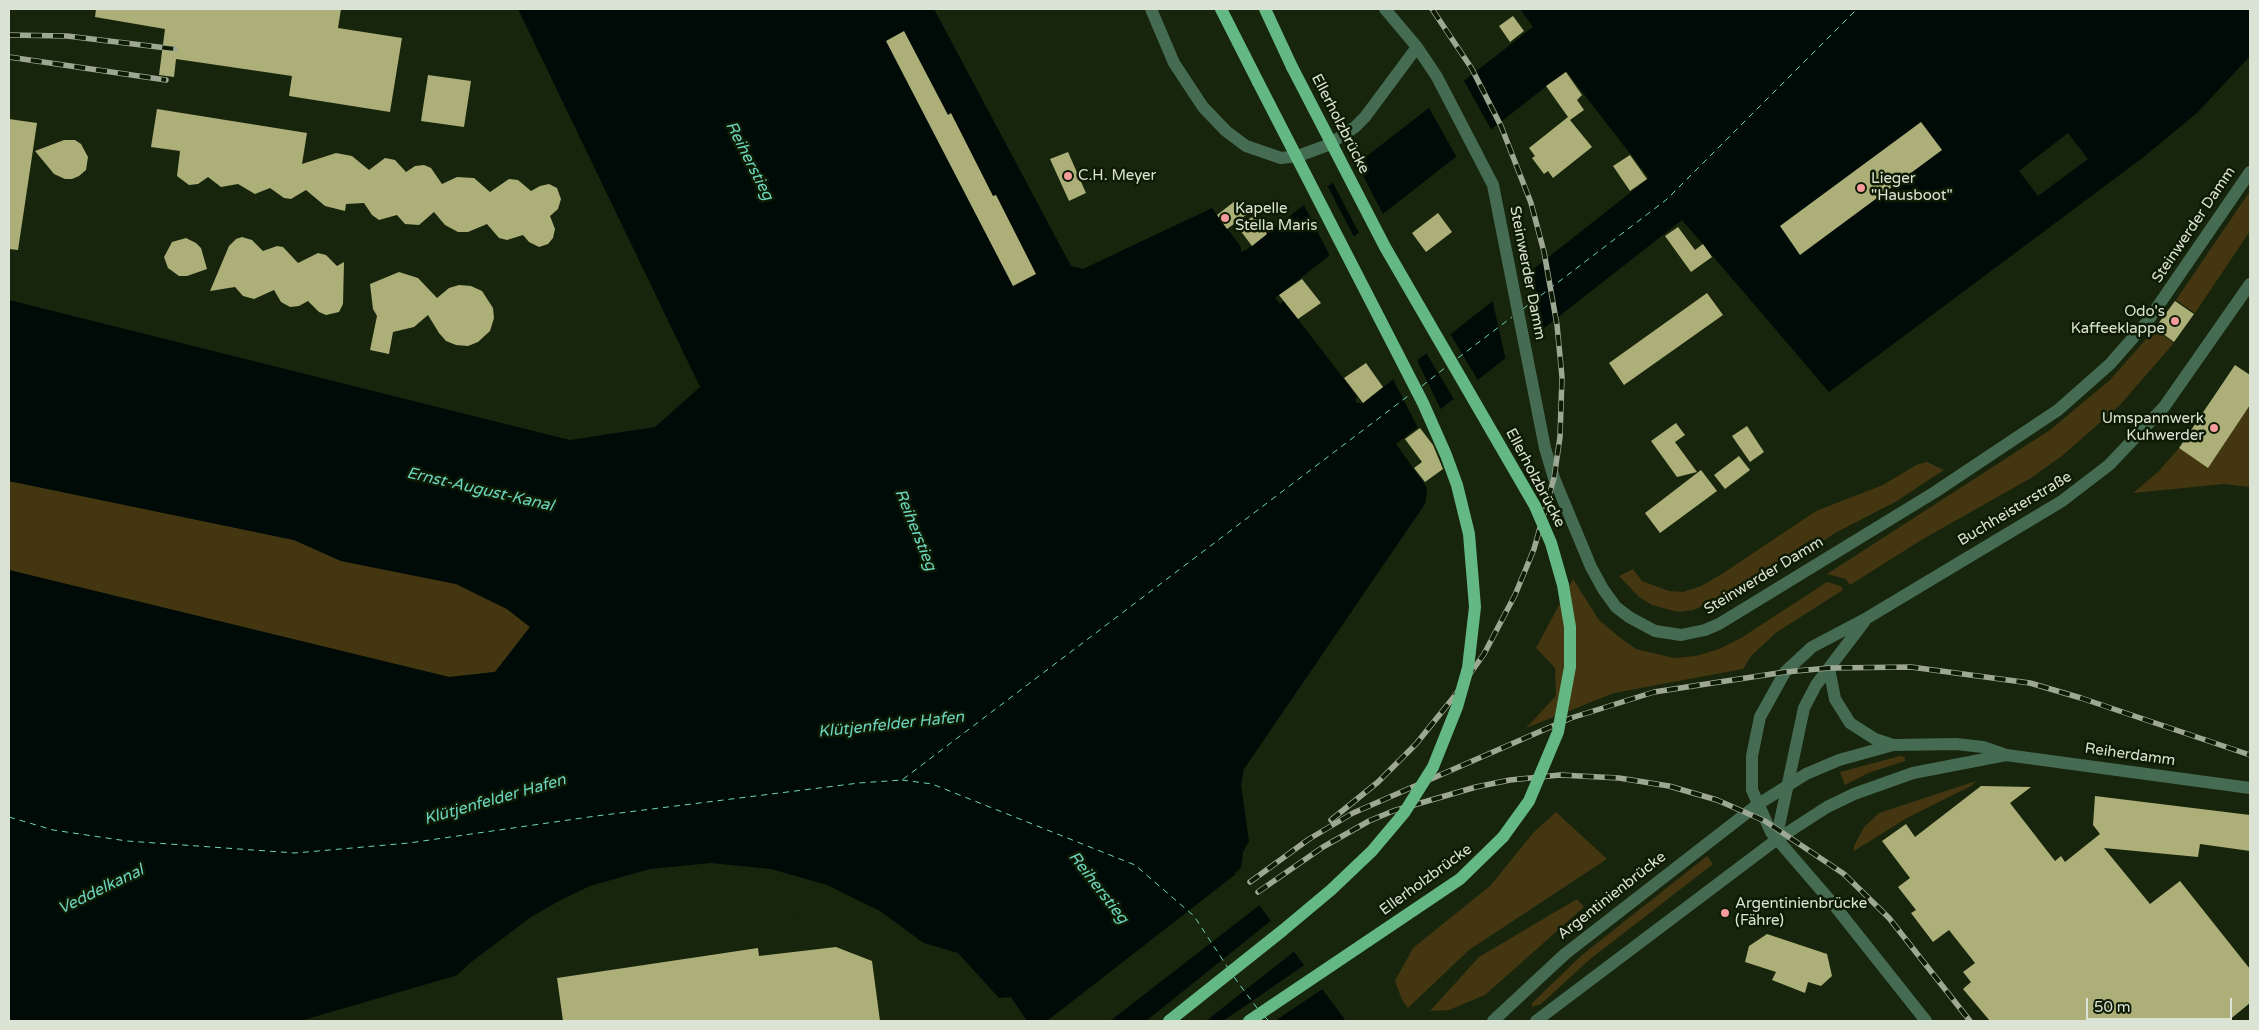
<!DOCTYPE html>
<html>
<head>
<meta charset="utf-8">
<style>
  body { margin:0 }
  #map { position:relative; width:2259px; height:1030px; overflow:hidden; background:#17250c; font-family:"Varela Round",sans-serif }
  canvas { display:block }
  .frame { position:absolute; inset:0; border:10px solid #dae3d4; pointer-events:none }
  .scale { position:absolute; left:2086px; top:998px; width:146px; height:22px; box-sizing:border-box; border:2px solid #dae3d4; border-top:0; padding-left:6px; font-size:15px; line-height:18px; white-space:nowrap; color:#dae3d4; -webkit-text-stroke:4px #0e1b04; paint-order:stroke }
</style>
</head>
<body>
<div id="map">
<canvas width="2259" height="1030"></canvas>
<div class="frame"></div>
<div class="scale">50 m</div>
</div>
<script>
const c = document.querySelector('canvas').getContext('2d');
c.lineJoin = 'round';
function fillPath(path, color) {
  c.fillStyle = color;
  c.fill(path, 'evenodd');
}
function poly(rows) {
  const path = new Path2D();
  for (const r of rows) {
    path.moveTo(r[0], r[1]);
    for (let i = 2; i < r.length; i += 2) path.lineTo(r[i], r[i + 1]);
  }
  return path;
}
function trace(path, color, width, dash) {
  c.strokeStyle = color;
  c.lineWidth = width;
  c.lineCap = dash ? 'butt' : 'round';
  c.setLineDash(dash || []);
  c.stroke(path);
}
function label(font, color, halo, rows, align = 'center') {
  c.font = font + ' "Varela Round",sans-serif';
  c.lineWidth = 5;
  c.setLineDash([]);
  c.textBaseline = 'middle';
  c.strokeStyle = halo;
  c.fillStyle = color;
  for (const [text, x, y, turn = 0] of rows) {
    c.save();
    c.translate(x, y);
    c.rotate((+turn || 0) * Math.PI / 180);
    c.textAlign = isNaN(turn) ? turn : align;
    if (halo) c.strokeText(text, 0, 0);
    c.fillText(text, 0, 0);
    c.restore();
  }
}
const green = poly([
  [2250,191,2250,231,2195,313,2176,300],
  [2155,329,2174,343,2120,405,2062,456,2031,478,1923,539,1850,585,1846,579,1827,574,2050,430,2110,380],
  [2248,408,2250,409,2250,487,2224,484,2133,493,2158,472,2179,448,2208,467],
  [1927,462,1944,470,1895,502,1835,533,1816,546,1812,539,1728,594,1693,610,1678,612,1652,605,1639,597,1619,576,1633,569,1642,581,1669,591,1683,592,1701,586,1722,574,1816,511,1883,485,1916,465],
  [9,481,294,540,341,561,456,584,507,609,530,627,495,672,449,677,9,570],
  [1573,579,1599,620,1618,636,1636,649,1674,658,1696,656,1719,649,1741,638,1827,582,1841,586,1843,590,1777,632,1752,655,1743,669,1614,693,1526,728,1556,696,1555,668,1536,648],
  [1900,756,1905,757,1905,761,1868,773,1845,785,1840,772],
  [1976,781,1971,786,1907,818,1854,851,1854,846,1864,827,1879,813],
  [1556,812,1607,859,1469,950,1408,1008,1402,1000,1395,981,1413,948,1490,886,1534,832],
  [1707,856,1713,864,1589,960,1541,1004,1532,1007,1532,1003,1582,955],
  [1577,899,1584,907,1485,995,1449,1010,1430,1011,1479,957]
]);
const water = poly([
  [518,9,934,9,1071,266,1083,269,1212,208,1241,247,1241,252,1246,250,1533,27,1520,9,2250,9,2250,56,2197,113,2145,156,1829,392,1682,220,1396,444,1426,486,1427,492,1425,504,1244,769,1241,784,1249,841,1243,852,1241,868,1235,873,1346,1021,1027,1021,1011,997,999,998,958,953,893,934,750,904,686,902,645,909,482,968,300,1021,9,1021,9,570,449,677,495,672,530,627,507,609,456,584,341,561,294,540,9,481,9,300,570,440,655,427,700,387],
  [1566,71,1649,178,1363,403,1357,403,1355,400,1357,396,1284,301,1280,304,1275,298]
]);
const pier = poly([
  [1463,79,1492,131,1457,158,1428,106],
  [2068,133,2088,159,2038,196,2019,171],
  [1356,162,1384,216,1360,235,1332,181],
  [1327,185,1355,239,1331,258,1303,203],
  [1530,268,1543,332,1506,361,1492,298],
  [1449,332,1479,382,1455,401,1425,351],
  [1416,358,1442,412,1419,430,1392,377],
  [711,863,771,869,827,885,880,911,929,947,797,914,750,906,686,905,645,912,483,970,454,978,470,963,531,917,561,900,590,886,650,869],
  [1241,870,1238,873,1261,904,1110,1021,1047,1021],
  [1273,919,1296,950,1206,1021,1146,1021],
  [1306,964,1324,988,1275,1021,1223,1021]
]);
const ferry = poly([
  [1523,309,1666,200,1857,9],
  [1458,358,1512,317],
  [1422,386,1446,367],
  [902,780,932,784,1135,865,1194,916,1228,968],
  [9,817,53,830,127,841,295,853,409,843,596,816,859,783,902,780,1412,393],
  [1234,977,1257,1008],
  [1265,1017,1269,1021]
]);
const building = poly([
  [96,9,341,9,338,28,402,38,390,112,289,96,292,76,176,59,174,77,159,75,165,29,95,17],
  [1513,16,1524,31,1510,42,1499,26],
  [904,31,948,115,951,113,993,196,996,195,1036,274,1013,286,886,41],
  [1566,72,1582,95,1577,100,1584,110,1570,120,1592,147,1553,178,1548,171,1544,174,1532,158,1535,156,1529,148,1568,117,1546,86],
  [428,75,471,81,464,127,421,121],
  [157,109,307,133,302,164,336,153,352,156,369,170,385,158,395,160,406,172,415,166,424,165,431,168,442,184,457,177,474,178,490,192,509,179,518,180,531,191,540,186,549,184,557,188,561,199,558,209,550,216,555,229,553,238,548,244,539,247,529,242,523,235,507,240,499,238,487,224,468,232,458,232,445,225,434,212,419,225,405,224,397,215,379,220,372,215,364,203,346,204,345,211,325,206,306,190,291,199,284,198,270,188,255,194,238,184,221,187,208,177,198,184,189,185,177,176,180,151,151,147],
  [9,119,37,123,18,250,9,249],
  [1921,122,1942,150,1800,255,1780,226],
  [64,140,75,140,81,144,88,157,86,170,79,176,72,179,65,179,54,174,35,151],
  [1068,152,1086,193,1069,201,1050,159],
  [1630,155,1647,179,1630,191,1613,166],
  [1235,201,1246,215,1227,229,1217,215],
  [1438,213,1452,232,1426,252,1412,233],
  [1254,216,1267,234,1252,246,1237,226],
  [1678,227,1695,250,1703,244,1712,257,1691,272,1665,236],
  [242,237,252,240,263,251,277,246,283,247,298,263,318,253,326,255,337,266,344,262,343,304,339,312,326,315,319,312,308,301,299,306,290,307,281,302,274,290,254,299,243,296,235,287,210,291,229,246,236,239],
  [186,238,196,243,201,248,207,269,187,276,179,276,168,268,164,257,172,242],
  [399,272,418,278,437,298,449,288,459,285,471,286,482,291,493,308,494,318,490,331,478,342,468,346,456,345,446,341,439,333,428,315,414,327,393,332,389,354,370,350,377,316,373,309,370,284],
  [1302,279,1321,303,1298,319,1279,295],
  [1707,293,1723,315,1624,385,1609,363],
  [2175,301,2194,314,2174,342,2155,328],
  [1366,363,1383,387,1363,403,1344,378],
  [2235,365,2250,375,2250,405,2208,468,2179,448],
  [1676,423,1685,435,1675,442,1697,472,1677,477,1651,441],
  [1747,426,1764,452,1750,462,1732,436],
  [1420,428,1433,445,1443,469,1425,482,1414,468,1422,462,1405,439],
  [1739,456,1750,470,1725,489,1714,475],
  [1701,470,1717,491,1660,533,1645,513],
  [1981,786,2031,787,2010,803,2055,861,2061,856,2065,862,2100,834,2093,825,2095,796,2250,815,2250,851,2200,844,2198,857,2104,848,2150,904,2180,881,2250,969,2250,1003,2228,1021,1990,1021,1963,989,1971,982,1963,972,1975,963,1949,930,1933,942,1911,913,1916,910,1898,887,1910,878,1882,841,1906,824,1915,837],
  [1767,934,1827,954,1832,976,1821,986,1808,982,1805,993,1772,980,1776,972,1745,962,1749,946],
  [836,947,872,961,880,1021,563,1021,557,978,758,948,759,956]
]);
const minor = poly([
  [1151,9,1174,63,1203,107,1226,131,1246,146,1281,158,1298,156,1328,145,1355,127,1365,117,1417,47],
  [1385,9,1417,47,1437,77,1493,185,1545,448,1554,478,1591,567,1603,589,1616,607,1629,617,1655,631,1681,635,1705,630,1719,624,1935,492,2058,410,2110,364,2147,322,2250,172],
  [1829,668,1835,699,1850,723,1875,739,1893,745],
  [1776,840,1804,708,1816,685,1864,622],
  [1926,1021,1834,905,1771,832,1752,790,1752,756,1760,717,1785,672,1812,647,1867,618,2062,501,2109,465,2164,407,2250,284]
]);
const tertiary = poly([
  [1493,1021,1565,954,1757,805,1806,774,1839,760,1893,745,1956,744,1983,747,2006,755,2250,788],
  [1536,1021,1776,840,1827,807,1854,794,1913,773,2006,755]
]);
const primary = poly([
  [1221,9,1258,82],
  [1265,9,1292,67],
  [1169,1021,1282,931],
  [1249,1021,1460,879,1503,837]
]);
const rail = poly([
  [9,35,67,36,175,49],
  [9,57,166,80],
  [1331,820,1378,782,1416,744,1453,698,1484,654,1515,595,1534,549,1554,478,1560,437,1562,377,1557,325,1544,252,1531,203,1501,126,1472,69,1432,9],
  [1250,882,1309,839,1353,813,1571,718,1654,692,1785,672,1829,668,1911,667,2030,683,2081,698,2250,755],
  [1258,892,1323,847,1369,821,1393,811,1476,787,1510,780,1560,775,1619,778,1669,786,1717,800,1765,821,1844,874,1889,918,1970,1021]
]);
const primaryBridge = poly([
  [1292,67,1385,247,1535,506,1551,543,1563,585,1570,627,1570,667,1558,732,1529,801,1503,837],
  [1258,82,1423,403,1446,455,1457,485,1469,534,1475,607,1468,668,1457,707,1433,767,1404,813,1372,851,1331,890,1282,931]
]);
const markers = [
  [1068,176,5,"#f59b9b"],
  [1861,188,5,"#f59b9b"],
  [1225,218,5,"#f59b9b"],
  [2175,321,5,"#f59b9b"],
  [2214,428,5,"#f59b9b"],
  [1725,913,5,"#f59b9b"]
];
const streetNames = [
  ["Ellerholzbrücke",1340,124,63],
  ["Steinwerder Damm",2194,225,-56],
  ["Steinwerder Damm",1527,273,79],
  ["Ellerholzbrücke",1535,478,62],
  ["Buchheisterstraße",2015,509,-31],
  ["Steinwerder Damm",1764,576,-31],
  ["Reiherdamm",2130,755,8],
  ["Ellerholzbrücke",1426,880,-36],
  ["Argentinienbrücke",1612,896,-38]
];
const poiNames = [
  ["C.H. Meyer",1078,176],
  ["Lieger",1871,179],
  ["\"Hausboot\"",1871,196],
  ["Kapelle",1235,209],
  ["Stella Maris",1235,226],
  ["Odo's",2165,312,"right"],
  ["Kaffeeklappe",2165,329,"right"],
  ["Umspannwerk",2204,419,"right"],
  ["Kuhwerder",2204,436,"right"],
  ["Argentinienbrücke",1735,904],
  ["(Fähre)",1735,921]
];
const waterNames = [
  ["Reiherstieg",749,161,63],
  ["Ernst-August-Kanal",480,490,13],
  ["Reiherstieg",915,530,68],
  ["Klütjenfelder Hafen",891,725,-6],
  ["Klütjenfelder Hafen",495,800,-16],
  ["Reiherstieg",1098,888,52],
  ["Veddelkanal",101,890,-26]
];
fillPath(green, '#443611');
fillPath(water, '#000b07');
fillPath(pier, '#17250c');
trace(ferry, '#6cd5be', 1, [6, 5]);
fillPath(building, '#adaf78');
trace(minor, '#456c52', 12);
trace(tertiary, '#456c52', 12);
trace(primary, '#63b883', 12);
trace(rail, '#9ca794', 5.5);
trace(rail, '#0e1b04', 4, [11]);
trace(primaryBridge, '#63b883', 12);
for (const [x, y, r, color] of markers) {
  const dot = new Path2D();
  dot.arc(x, y, r, 0, 2 * Math.PI);
  c.fillStyle = color;
  c.fill(dot);
  trace(dot, '#0e1b04', 2);
}
label('15px', '#dae3d4', '#0e1b04', streetNames);
label('15px', '#dae3d4', '#0e1b04', poiNames, 'left');
label('italic 16px', '#6cd5be', '#0e1b04', waterNames);
</script>
</body>
</html>
